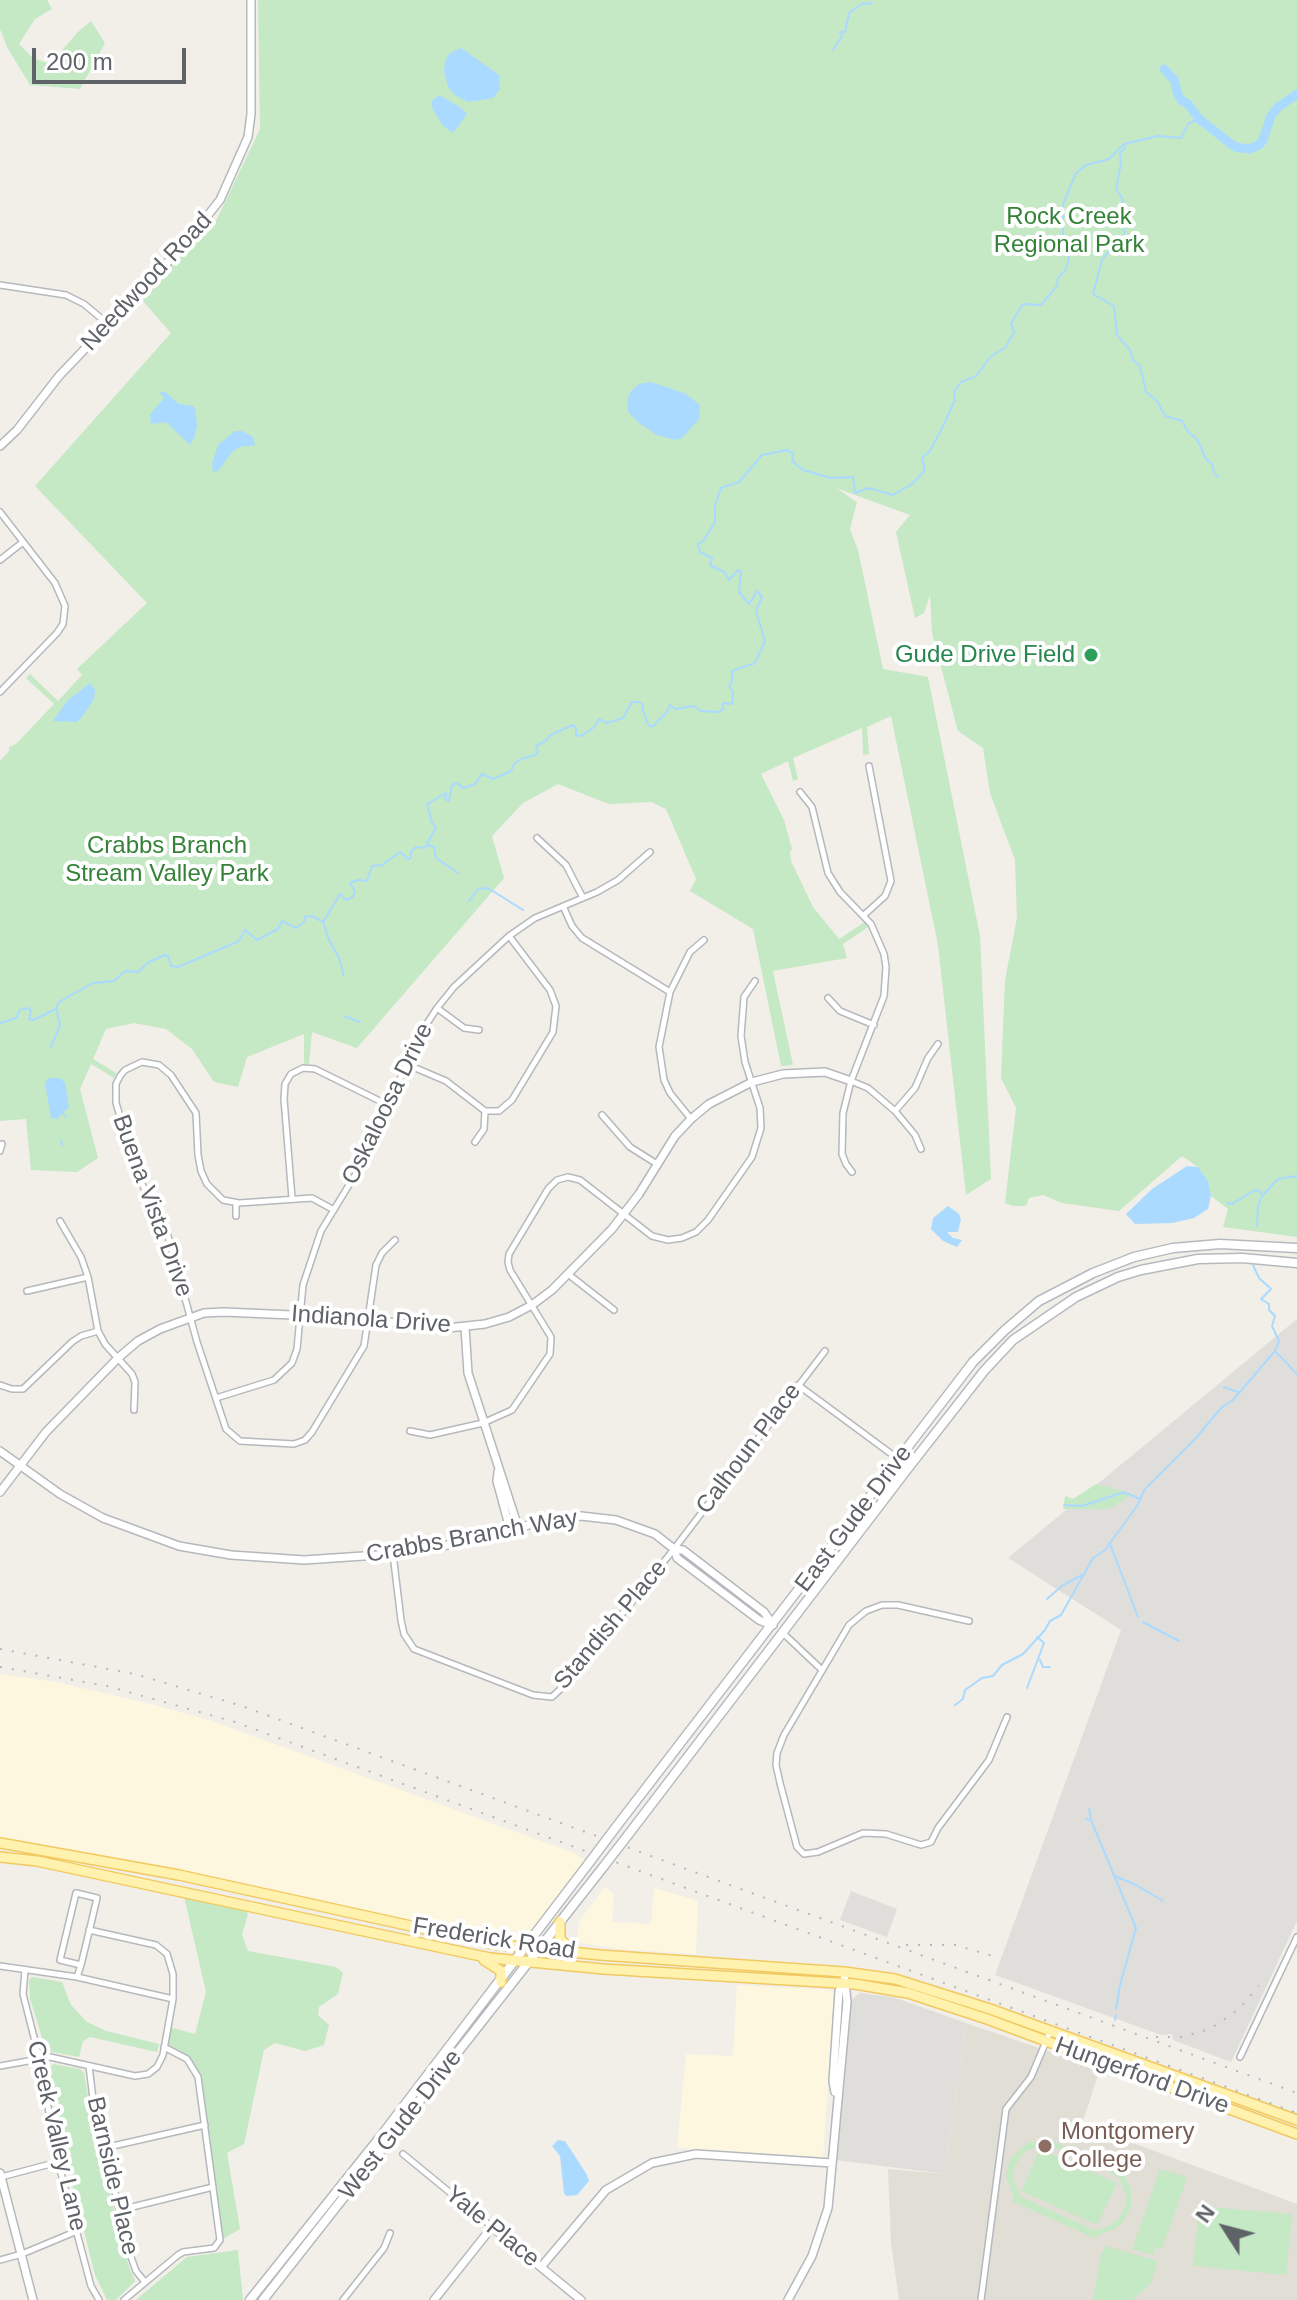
<!DOCTYPE html>
<html>
<head>
<meta charset="utf-8">
<style>
  body { margin:0 }
  #map { position:relative; width:1297px; height:2300px; overflow:hidden; background:#f1efe8; font-family:Helvetica,sans-serif }
  canvas { display:block }
  .north { position:absolute; left:1185px; top:2188px; width:80px; height:80px; -webkit-text-stroke:6px #fff; paint-order:stroke; rotate:306deg; font-size:22px; font-weight:700; line-height:32px; text-align:center; color:#5f6368 }
  .north::after { content:''; display:block; margin:auto; width:28px; height:36px; background:#5f6368; clip-path:polygon(50% 0,100% 100%,50% 72%,0 100%) }
  .scale { position:absolute; left:32px; top:48px; width:154px; height:36px; box-sizing:border-box; border:4px solid #5f6368; border-top:0; padding-left:10px; font-size:24px; line-height:28px; white-space:nowrap; color:#5f6368; -webkit-text-stroke:6px #fff; paint-order:stroke }
</style>
</head>
<body>
<div id="map">
<canvas width="1297" height="2300"></canvas>
<div class="north">N</div>
<div class="scale">200 m</div>
</div>
<script>
const c = document.querySelector('canvas').getContext('2d');
c.lineJoin = 'round';
function fillPath(path, color) {
  c.fillStyle = color;
  c.fill(path, 'evenodd');
}
function poly(rows) {
  const path = new Path2D();
  for (const r of rows) {
    path.moveTo(r[0], r[1]);
    for (let i = 2; i < r.length; i += 2) path.lineTo(r[i], r[i + 1]);
  }
  return path;
}
function trace(path, color, width, dash) {
  c.strokeStyle = color;
  c.lineWidth = width;
  c.lineCap = dash ? 'butt' : 'round';
  c.setLineDash(dash || []);
  c.stroke(path);
}
function label(font, color, halo, rows, align = 'center') {
  c.font = font + ' Helvetica,sans-serif';
  c.lineWidth = 8;
  c.setLineDash([]);
  c.textBaseline = 'middle';
  c.strokeStyle = halo;
  c.fillStyle = color;
  for (const [text, x, y, turn = 0] of rows) {
    c.save();
    c.translate(x, y);
    c.rotate((+turn || 0) * Math.PI / 180);
    c.textAlign = isNaN(turn) ? turn : align;
    if (halo) c.strokeText(text, 0, 0);
    c.fillText(text, 0, 0);
    c.restore();
  }
}
const commercial = poly([
  [0,1674,56,1682,151,1704,209,1720,574,1853,589,1863,526,1948,256,1891,0,1843],
  [605,1887,614,1894,612,1922,651,1924,654,1888,698,1901,696,1954,619,1949,577,1942,579,1921],
  [737,1985,832,1990,834,1992,823,2157,677,2148,686,2054,733,2056]
]);
const industrial = poly([
  [1297,1319,1297,1921,1231,2062,1173,2040,1172,2034,1161,2035,995,1975,1121,1630,1008,1558],
  [851,1891,897,1909,887,1937,840,1920],
  [860,1993,893,1997,966,2023,945,2174,835,2160,852,1999]
]);
const education = poly([
  [966,2023,1100,2069,1082,2124,1297,2204,1297,2300,899,2300,891,2243,888,2169,945,2174]
]);
const green = poly([
  [0,0,47,0,52,9,35,19,19,44,33,58,50,64,78,32,91,21,105,43,80,89,30,85,7,47,0,29],
  [258,0,1297,0,1297,1237,1223,1227,1228,1209,1211,1196,1208,1181,1198,1167,1182,1156,1119,1211,1062,1203,1043,1195,1029,1198,1026,1206,1013,1206,1005,1203,1016,1108,1001,1078,1005,980,1017,918,1015,860,990,793,983,748,958,731,932,633,930,595,924,613,915,618,896,532,910,515,836,488,857,502,850,529,858,550,883,669,928,677,980,936,991,1179,966,1195,938,945,891,716,867,727,869,754,863,755,862,728,793,758,798,779,793,781,788,761,761,774,784,820,792,849,790,852,791,861,813,907,839,939,865,922,868,927,843,944,847,958,773,971,793,1065,781,1066,753,929,690,891,696,879,666,809,651,802,609,804,558,784,523,803,492,836,504,878,357,1048,312,1032,309,1064,304,1064,304,1034,247,1057,238,1087,214,1082,192,1049,166,1029,134,1023,106,1029,93,1059,116,1073,114,1078,91,1064,80,1089,98,1158,77,1172,31,1170,26,1119,0,1121,0,761,9,751,9,747,16,744,54,704,26,678,30,674,58,701,82,675,77,669,147,603,35,486,171,333,137,294,217,219,260,129],
  [1096,1484,1120,1490,1130,1496,1109,1509,1063,1509,1065,1496,1073,1499],
  [183,1892,243,1907,248,1914,242,1935,248,1951,336,1967,343,1973,338,1994,319,2007,318,2015,329,2025,324,2045,305,2051,275,2043,264,2050,244,2144,227,2153,240,2229,223,2239,220,2237,200,2085,193,2065,164,2047,169,2027,195,2034,206,1992],
  [32,1977,62,1982,71,2005,87,2022,106,2031,159,2044,157,2052,90,2037,83,2041,79,2057,46,2051,30,1998,29,1980],
  [53,2064,80,2069,84,2073,95,2136,129,2267,135,2281,116,2300,107,2300,95,2275,55,2117,48,2071],
  [1047,2139,1111,2166,1124,2175,1131,2189,1131,2207,1122,2223,1115,2229,1098,2235,1096,2239,1012,2201,1014,2198,1006,2175,1010,2159,1027,2143],
  [1038,2146,1054,2147,1108,2171,1119,2178,1127,2197,1126,2205,1118,2220,1105,2228,1094,2230,1021,2197,1014,2181,1014,2168,1023,2153],
  [1040,2149,1117,2183,1097,2225,1021,2191],
  [1160,2169,1187,2177,1162,2249,1156,2247,1154,2255,1132,2249],
  [1199,2206,1292,2214,1286,2275,1193,2266],
  [1106,2246,1158,2261,1151,2283,1132,2300,1093,2300,1101,2254],
  [238,2250,243,2300,136,2300,187,2257]
]);
const water = poly([
  [461,48,499,75,500,89,493,98,468,102,455,95,448,87,444,71,445,61,450,53],
  [439,95,460,107,467,114,453,133,443,126,433,110,431,102],
  [651,382,684,393,700,405,699,419,682,438,675,440,657,435,639,423,628,412,627,401,631,391,639,384],
  [164,391,179,404,193,406,195,409,197,425,194,438,190,445,166,422,151,424,150,415,164,398,160,393],
  [235,431,242,431,253,437,255,445,240,447,233,451,218,471,213,472,212,464,218,445],
  [90,683,95,690,94,699,82,717,77,722,53,721,68,700],
  [49,1078,60,1078,65,1083,69,1107,57,1119,51,1118,45,1083],
  [1187,1166,1198,1167,1208,1181,1211,1196,1208,1209,1194,1218,1172,1223,1135,1224,1126,1214,1152,1189],
  [948,1206,959,1214,961,1219,958,1232,947,1232,953,1238,962,1240,957,1247,943,1241,931,1229,933,1218],
  [558,2140,565,2141,587,2175,589,2181,577,2195,566,2196,564,2193,560,2156,552,2146]
]);
const stream = poly([
  [833,50,842,36,840,32,845,32,849,13,862,4,872,3],
  [1124,144,1125,148,1120,153,1121,163,1116,189,1123,200,1121,210,1125,237,1117,248,1111,248,1102,260,1093,294,1114,306,1117,335,1130,350,1133,360,1140,366,1146,392,1157,401,1165,416,1182,421,1188,432,1197,439,1206,459,1212,464,1214,473,1218,477],
  [427,845,434,847,436,858,458,873],
  [469,901,478,889,488,888,523,910],
  [323,922,329,940,339,958,344,976],
  [344,1016,360,1022],
  [0,1023,16,1018,20,1010,28,1008,31,1010,29,1019,33,1020,56,1009,59,1002,93,983,114,981,125,971,138,972,149,962,165,955,168,956,171,966,178,967,239,941,245,930,257,940,278,929,282,921,296,928,304,922,305,917,312,916,323,922,340,894,346,900,353,897,355,892,350,883,358,880,367,881,372,866,382,865,400,852,408,859,411,858,411,852,416,847,425,848,436,827,432,823,427,804,446,793,445,799,449,801,452,785,457,783,463,788,475,784,482,774,493,779,511,771,514,764,521,759,535,755,538,752,536,746,547,740,550,735,573,725,576,728,576,735,581,736,593,728,599,719,607,723,623,718,632,702,639,702,643,705,642,708,649,726,653,726,667,712,670,705,675,709,694,706,701,711,719,712,723,709,723,703,732,704,733,692,729,686,732,682,732,671,755,663,765,641,756,611,762,597,757,591,749,604,739,592,741,571,738,570,729,580,724,572,710,565,712,558,700,552,698,544,704,540,715,522,715,505,721,488,739,482,762,455,787,450,793,453,792,461,803,470,831,478,853,477,855,493,869,488,893,495,912,484,925,470,922,458,930,451,943,426,955,400,954,392,961,382,976,376,991,356,1005,348,1014,332,1011,323,1023,304,1041,305,1057,286,1058,278,1065,271,1069,259,1063,237,1063,204,1076,173,1086,165,1109,159,1124,144,1158,136,1181,138,1188,124,1199,119],
  [51,1047,60,1025,57,1011],
  [63,1113,66,1117],
  [61,1140,62,1145],
  [1227,1203,1232,1204,1255,1190,1260,1191,1262,1196],
  [1257,1226,1258,1206,1262,1196,1278,1179,1297,1176],
  [1276,1352,1297,1374],
  [1224,1387,1238,1392],
  [1064,1505,1082,1506,1124,1492,1140,1499],
  [1110,1544,1138,1617],
  [1047,1599,1063,1585,1082,1575],
  [1143,1622,1179,1641],
  [1040,1660,1043,1667,1050,1667],
  [1027,1688,1044,1643,1037,1637],
  [955,1705,963,1699,965,1690,982,1678,993,1676,1002,1665,1023,1654,1045,1630,1050,1621,1061,1615,1093,1558,1105,1550,1137,1506,1145,1489,1196,1438,1221,1408,1233,1400,1275,1351,1279,1341,1272,1326,1275,1316,1269,1310,1269,1304,1261,1299,1271,1289,1259,1278,1253,1265],
  [1089,1809,1091,1819],
  [1086,1819,1091,1820,1136,1928,1120,1985,1116,2009],
  [1115,1876,1136,1885,1163,1901],
  [1115,2020,1116,2015]
]);
const river = poly([
  [1164,69,1175,81,1177,92,1181,100,1188,104,1199,119,1235,147,1249,149,1259,145,1263,140,1271,116,1277,108,1297,94]
]);
const minor = poly([
  [0,285,66,295,84,304,108,324],
  [0,512,55,583,65,606,63,624,57,633,0,692],
  [0,560,23,542],
  [800,792,812,807,828,873,840,892,871,924,884,954,886,967,884,996,851,1081,843,1113,842,1154,846,1164,852,1172],
  [537,838,566,865,583,898],
  [563,906,572,926,582,938,670,992],
  [864,915,885,896,891,881,869,766],
  [828,998,840,1011,874,1025],
  [437,1008,464,1028,479,1030],
  [406,1064,446,1081,485,1111,499,1111,512,1100,553,1032,556,1006,550,990,509,936],
  [851,1081,868,1088,895,1111,915,1135,921,1149],
  [895,1111,915,1088,928,1058,938,1044],
  [602,1115,630,1147,657,1164],
  [691,1119,670,1093,664,1080,659,1047,670,992,690,952,704,940],
  [475,1142,484,1129,485,1111],
  [0,1145,2,1144,0,1151],
  [292,1198,284,1099,285,1084,291,1074,303,1068,315,1069,390,1106],
  [334,1210,312,1198,239,1203,223,1200,207,1184,201,1171,198,1155,196,1113,171,1075,159,1065,142,1062,125,1070,120,1076,116,1084,116,1103,138,1176,168,1236,197,1342,226,1429,240,1441,294,1444,305,1440,312,1432,364,1346,376,1265,382,1253,395,1240],
  [236,1216,236,1203],
  [60,1221,81,1257,88,1277,98,1331,105,1344,132,1374,135,1382,134,1410],
  [568,1274,614,1310],
  [27,1291,88,1277],
  [0,1385,12,1389,23,1389,72,1342,81,1336,98,1331],
  [798,1385,909,1467],
  [216,1398,274,1380,292,1363,297,1349,303,1285,321,1231,369,1152,417,1039,437,1008,454,987,509,936,535,918,597,892,618,880,650,852],
  [410,1431,430,1435,483,1423,512,1410,550,1354,551,1337,510,1270,508,1262,509,1254,548,1189,557,1180,568,1177,580,1180,652,1236,668,1240,682,1238,696,1232,708,1220,752,1157,761,1128,760,1108,745,1062,741,1036,744,997,755,981],
  [393,1554,401,1620,404,1634,414,1649,533,1695,552,1697,566,1684,674,1549,825,1351],
  [969,1621,898,1605,882,1605,866,1611,849,1625,784,1735,777,1753,776,1765,780,1783,797,1847,804,1854,818,1852,863,1833,886,1834,921,1845,931,1842,938,1828,989,1760,1007,1717],
  [784,1634,822,1670],
  [0,1966,77,1977,173,1999],
  [25,1970,23,1994,39,2057,58,2162,91,2286,99,2300],
  [77,1977,81,1965,90,1928,97,1898,76,1893,60,1960,81,1965],
  [1240,2057,1297,1937],
  [0,2066,50,2057,135,2076,148,2074,157,2067,163,2055,173,1999,173,1974,167,1954,156,1945,89,1930],
  [89,2066,94,2107,131,2257,136,2271,145,2282],
  [104,2148,205,2125],
  [403,2154,492,2227],
  [1,2177,58,2162],
  [120,2210,213,2187],
  [0,2260,22,2254,77,2231],
  [124,2300,178,2255,183,2252,214,2248,220,2240,198,2077,187,2059,164,2047],
  [343,2300,384,2248,390,2233],
  [981,2300,1006,2109,1031,2077,1050,2032]
]);
const tertiary = poly([
  [0,446,17,430,59,376,185,244,220,200,248,137,251,114,251,0],
  [465,1327,468,1373,518,1527],
  [0,1451,60,1494,103,1518,179,1546,231,1555,304,1560,393,1554,454,1544,556,1518,581,1516,616,1520,655,1534,674,1549,683,1550,764,1612,773,1625],
  [498,1472,497,1481,510,1529],
  [0,1492,46,1432,118,1358,138,1341,160,1329,204,1313,224,1312,338,1317,448,1328,485,1324,509,1317,532,1305,552,1290,612,1229,639,1194,675,1136,691,1119,709,1104,752,1082,783,1074,825,1072,851,1081],
  [674,1549,677,1558,759,1620,771,1625],
  [835,2092,833,2081,839,1991,844,1983],
  [0,2173,33,2300],
  [541,2267,606,2190,652,2163,696,2154,832,2163],
  [434,2300,492,2227,581,2300],
  [788,2300,812,2256,828,2208,847,2002,844,1972]
]);
const secondary = poly([
  [616,1827,973,1362,1005,1330,1039,1301,1093,1273,1134,1257,1173,1248,1220,1244,1297,1248],
  [628,1835,909,1467,984,1371,1013,1340,1076,1297,1118,1277,1141,1270,1198,1259,1242,1258,1297,1263],
  [250,2300,381,2136,589,1863],
  [263,2300,604,1866]
]);
const primary = poly([
  [0,1843,179,1875,493,1944,600,1955,844,1972,895,1979,990,2009,1297,2120],
  [0,1857,37,1861,490,1958,603,1969,855,1984,908,1993,987,2019,1297,2134],
  [560,1922,560,1939,573,1952],
  [484,1960,501,1971,501,1982]
]);
const rail = poly([
  [0,1649,135,1674,242,1706,1297,2093],
  [0,1667,107,1686,235,1722,1297,2113],
  [906,1945,955,1945,993,1956],
  [1156,2037,1182,2037,1210,2029,1238,2010,1259,1986]
]);
const secondaryBridge = poly([
  [589,1863,616,1827],
  [604,1866,628,1835]
]);
const markers = [
  [1091,655,8,"#2e9e5b"],
  [1045,2146,8,"#8d6e63"]
];
const parkNames = [
  ["Rock Creek",1069,217],
  ["Regional Park",1069,245],
  ["Crabbs Branch",167,846],
  ["Stream Valley Park",167,874]
];
const streetNames = [
  ["Needwood Road",147,282,-47],
  ["Oskaloosa Drive",388,1104,-64],
  ["Buena Vista Drive",152,1206,70],
  ["Indianola Drive",371,1320,4],
  ["Calhoun Place",749,1449,-53],
  ["East Gude Drive",854,1519,-53],
  ["Crabbs Branch Way",472,1537,-10],
  ["Standish Place",611,1625,-50],
  ["Frederick Road",494,1939,9],
  ["Hungerford Drive",1142,2076,20],
  ["West Gude Drive",401,2125,-52],
  ["Creek Valley Lane",56,2136,77],
  ["Barnside Place",112,2176,77],
  ["Yale Place",492,2227,39]
];
const leisureNames = [
  ["Gude Drive Field",1075,655]
];
const educationNames = [
  ["Montgomery",1061,2132],
  ["College",1061,2160]
];
fillPath(commercial, '#fef7e0');
fillPath(industrial, '#e0deda');
fillPath(education, '#e1ded6');
fillPath(green, '#c5e8c5');
fillPath(water, '#aadaff');
trace(stream, '#aadaff', 2);
trace(river, '#aadaff', 9);
trace(minor, '#b5b8bc', 8);
trace(tertiary, '#b5b8bc', 10);
trace(secondary, '#b6babf', 11);
trace(primary, '#f2c960', 12);
trace(minor, '#fff', 5);
trace(tertiary, '#fff', 7);
trace(secondary, '#fff', 8);
trace(primary, '#fff2af', 9);
trace(rail, '#b6b7b8', 2, [2, 10]);
trace(secondaryBridge, '#b6babf', 11, []);
trace(secondaryBridge, '#fff', 8);
for (const [x, y, r, color] of markers) {
  const dot = new Path2D();
  dot.arc(x, y, r, 0, 2 * Math.PI);
  c.fillStyle = color;
  c.fill(dot);
  trace(dot, '#fff', 3);
}
label('24px', '#348238', '#fff', parkNames);
label('24px', '#5f6368', '#fff', streetNames);
label('24px', '#27864d', '#fff', leisureNames, 'right');
label('24px', '#785e54', '#fff', educationNames, 'left');
</script>
</body>
</html>
